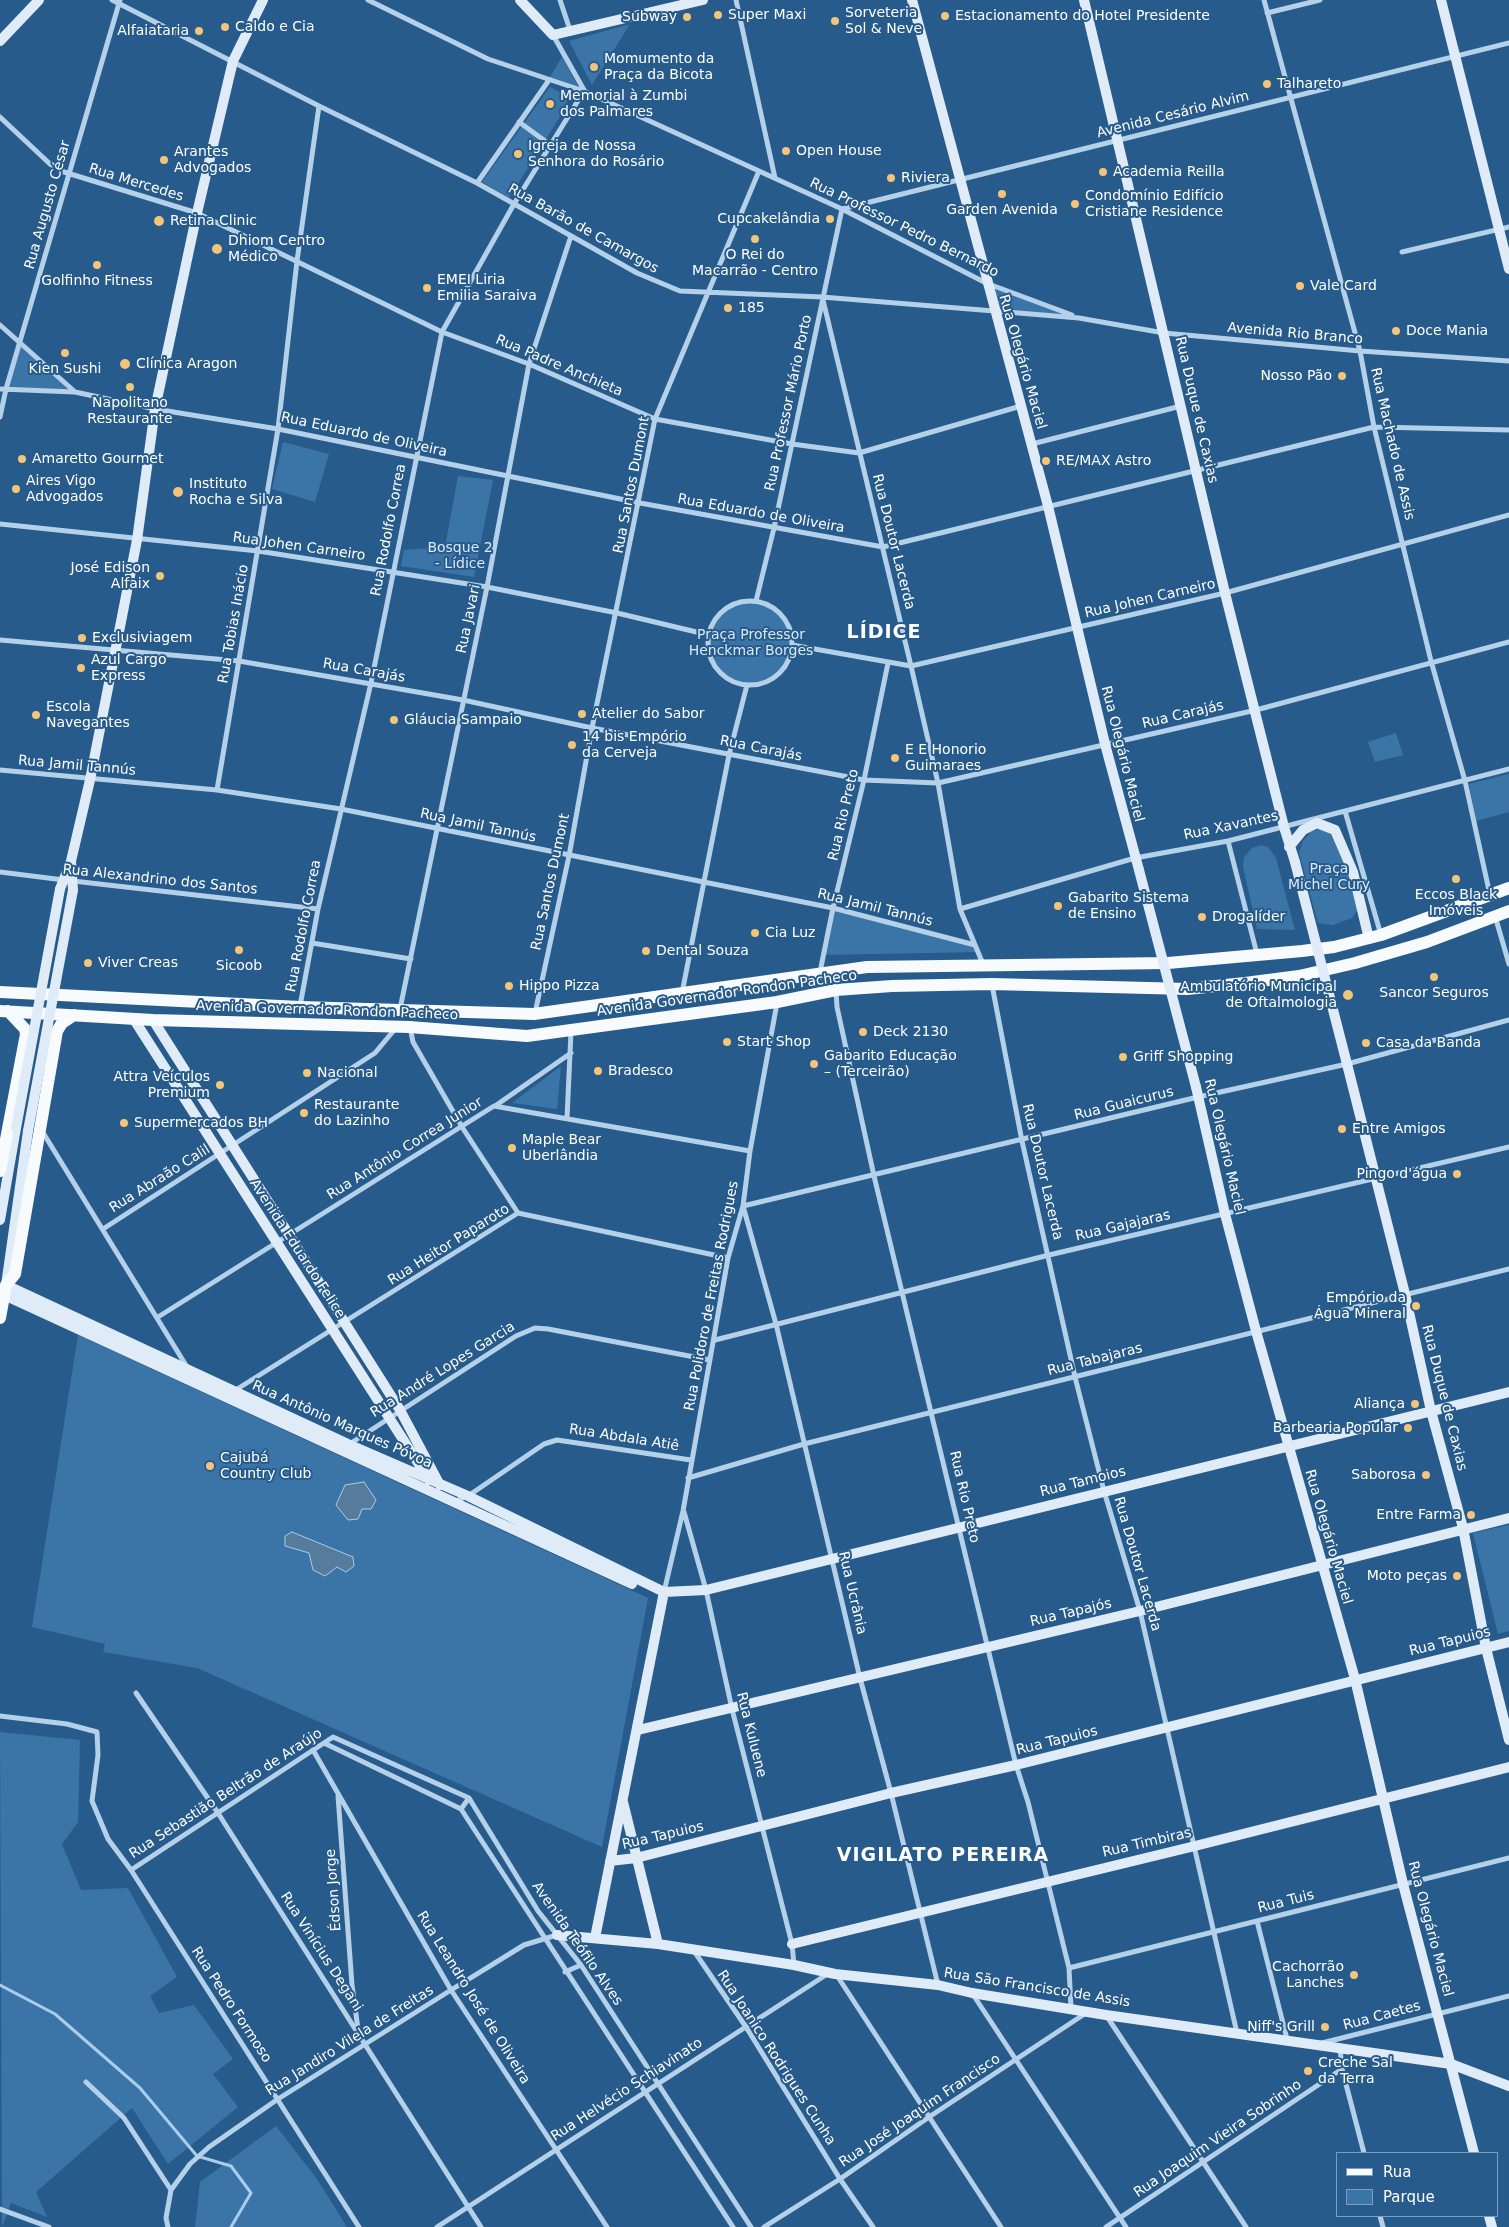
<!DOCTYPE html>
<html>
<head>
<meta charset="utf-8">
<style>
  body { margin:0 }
  #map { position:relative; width:1509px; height:2227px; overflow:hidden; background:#275b8b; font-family:"DejaVu Sans",sans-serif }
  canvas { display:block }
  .legend { position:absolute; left:1336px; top:2152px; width:162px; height:65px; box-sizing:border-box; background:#275b8b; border:1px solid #7d9db9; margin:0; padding:6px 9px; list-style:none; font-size:15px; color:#fff }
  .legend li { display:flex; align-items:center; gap:10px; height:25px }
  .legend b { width:25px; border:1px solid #7d9db9 }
</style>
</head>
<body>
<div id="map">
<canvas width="1509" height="2227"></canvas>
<ul class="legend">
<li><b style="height:6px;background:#f8fbfe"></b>Rua</li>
<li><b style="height:14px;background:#3b75a7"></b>Parque</li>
</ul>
</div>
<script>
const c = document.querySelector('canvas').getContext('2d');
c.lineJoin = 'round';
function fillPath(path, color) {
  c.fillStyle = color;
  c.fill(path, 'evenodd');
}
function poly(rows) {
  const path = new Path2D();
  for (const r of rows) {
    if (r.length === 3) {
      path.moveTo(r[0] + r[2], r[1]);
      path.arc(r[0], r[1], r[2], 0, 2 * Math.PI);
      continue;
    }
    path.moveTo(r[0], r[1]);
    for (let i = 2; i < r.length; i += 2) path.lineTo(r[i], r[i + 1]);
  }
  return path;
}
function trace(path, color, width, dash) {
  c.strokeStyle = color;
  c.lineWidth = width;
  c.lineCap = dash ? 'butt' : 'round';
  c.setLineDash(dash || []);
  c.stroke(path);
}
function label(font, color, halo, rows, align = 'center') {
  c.font = font + ' "DejaVu Sans",sans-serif';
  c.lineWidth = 4;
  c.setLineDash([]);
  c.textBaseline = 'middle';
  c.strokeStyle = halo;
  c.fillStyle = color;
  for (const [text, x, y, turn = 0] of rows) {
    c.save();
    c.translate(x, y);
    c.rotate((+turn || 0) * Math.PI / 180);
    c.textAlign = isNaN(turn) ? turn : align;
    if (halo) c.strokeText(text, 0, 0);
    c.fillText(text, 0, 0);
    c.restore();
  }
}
const green = poly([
  [630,24,592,85,569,41],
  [562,57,578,86,550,77],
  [550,87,563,94,568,104,509,198,482,182],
  [986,283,1079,318,994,311],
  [21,343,68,389,8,388],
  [283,442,329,454,315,502,272,489],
  [458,476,493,480,474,577,401,566,404,550,445,547],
  [750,643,41],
  [1396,733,1403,755,1375,762,1368,742],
  [1509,774,1509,812,1476,821,1469,784],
  [1321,828,1333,832,1343,850,1358,909,1352,918,1333,925,1318,923,1299,853,1303,841,1311,832],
  [1261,845,1268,847,1276,858,1295,930,1257,929,1243,867,1244,857,1252,848],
  [833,908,975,945,979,952,823,955],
  [561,1066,557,1109,512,1103],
  [78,1335,648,1598,602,1847,197,1668,103,1652,105,1644,32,1627],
  [1509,1525,1509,1631,1498,1634,1473,1533],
  [0,1732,80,1740,78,1822,62,1844,81,1890,128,1888,177,1977,150,1996,159,2013,194,2005,233,2059,213,2074,238,2107,168,2164,132,2108,36,2192,47,2217,11,2203,2,2227],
  [276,2126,317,2179,347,2227,195,2227,200,2182]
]);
const water = poly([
  [364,1482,376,1500,371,1509,362,1509,358,1519,348,1520,336,1505,345,1485,364,1482],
  [292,1532,353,1557,354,1566,346,1572,337,1567,325,1576,313,1570,309,1553,285,1546,285,1536,292,1532]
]);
const stream = poly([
  [0,1985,55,2014,140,2088,197,2156,231,2166,251,2193,231,2227]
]);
const street = poly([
  [112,0,319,106,477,183,637,273,680,291,822,297,994,311,1079,318,1164,333,1360,351,1509,361],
  [368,0,488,59,584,91,842,209,986,283,1072,315],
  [560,0,570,30],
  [736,0,775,178],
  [1264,0,1360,351,1374,427,1431,661,1465,781,1490,895],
  [1267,13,1320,0],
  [553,35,584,90],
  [0,117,50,164,64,172,197,213,442,332,529,364,655,419,792,444,859,453,1021,406],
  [519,122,545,141],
  [477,183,549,80],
  [1402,252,1509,227],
  [823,300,911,666,938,783,960,909,983,964],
  [0,325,74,391],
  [0,389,75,392,155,409,278,429,640,503,883,547,1374,427,1509,430],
  [0,417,6,389,120,0],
  [1032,444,1181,406],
  [0,524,258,551,487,587,617,613,709,635],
  [756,601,774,528,842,209,1509,43],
  [750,643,42],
  [0,640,239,661,463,700,592,728,864,780,938,783,1256,710,1509,642],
  [792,645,911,666,1225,593,1509,515],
  [0,770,217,790,341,809,833,908,975,945],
  [217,790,278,429,297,261,319,106],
  [1345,811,1381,935],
  [1228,841,1257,954],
  [0,872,64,880],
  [73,881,318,909],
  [960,909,1135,858,1228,841,1509,769],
  [1495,916,1509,964],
  [312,943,411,959],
  [820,972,833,908,864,780,888,663],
  [992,985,1022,1141,1075,1377,1104,1491,1140,1611,1237,2033],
  [836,991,837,1007,874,1176,1016,1765,1028,1802,1069,1968,1071,2008],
  [682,993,729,755,747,685],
  [300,1006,318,909,371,683,442,332,514,204,584,91],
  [400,1009,487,587,529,364,571,236],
  [535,1013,569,856,592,728,655,419,759,171],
  [410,1027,413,1042,462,1127,518,1213],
  [495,1106,571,1053],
  [567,1118,571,1032],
  [42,1131,187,1367],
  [103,1229,375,1053,395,1029],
  [158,1317,494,1106,750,1151],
  [715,1340,1049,1255,1509,1147],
  [234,1391,518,1213,728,1258],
  [348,1445,516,1336,535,1328,548,1329,710,1360],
  [688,1478,804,1444,1509,1269],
  [453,1502,468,1496,544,1444,557,1440,691,1460],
  [684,1512,706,1590,732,1709,792,1944,794,1965],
  [664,1592,683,1511,728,1258,743,1206,750,1151,777,1003],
  [136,1693,218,1813,481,2227],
  [0,1716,67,1724,97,1732,98,1755,92,1801,108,1839,131,1870,359,2227],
  [324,1743,461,1809,733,2227],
  [313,1750,451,1990,607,2227],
  [338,1796,352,1985,358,2029],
  [461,1809,469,1798],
  [131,1870,333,1737,469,1798,538,1911,581,1965,751,2227],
  [1257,1921,1287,2039],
  [694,1951,746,2027,840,2179,873,2227],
  [1069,1968,1509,1858],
  [565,1972,581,1965],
  [836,1974,1001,2227],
  [938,1985,891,1793,860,1678,776,1324,743,1206,1198,1097,1347,1064,1509,1020],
  [972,1993,1126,2227],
  [1106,2015,1246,2227],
  [1322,2043,1509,1996],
  [1340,2048,1342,2069,1364,2153],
  [86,2082,124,2118,171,2190],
  [0,2209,49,2227],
  [1380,2216,1383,2227],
  [168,2227,166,2218,171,2190,190,2164,209,2147,278,2099,451,1990,524,1945,557,1935],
  [437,2227,829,1973],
  [764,2227,840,2179,929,2117,1086,2013],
  [1106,2227,1342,2069]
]);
const secondary = poly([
  [520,0,553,35,703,0],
  [912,0,1048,506,1105,744,1139,870],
  [1084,0,1225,593,1284,827,1295,862],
  [1441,0,1509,269],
  [0,41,39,0],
  [1289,847,1303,830,1317,823,1335,830,1353,872,1369,939],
  [71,862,73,890],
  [60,889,71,861,90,780,137,540,155,409,197,213,233,61,263,0],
  [133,1018,429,1480],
  [153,1020,400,1410,440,1485],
  [1347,1064,1405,1294,1431,1411,1463,1528,1486,1648,1509,1740],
  [1196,1087,1225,1214,1256,1331,1355,1679,1403,1884,1474,2153],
  [28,1131,6,1285,348,1444,468,1496,664,1592,706,1590,1509,1392],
  [0,1220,16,1128],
  [4,1295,632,1584],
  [638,1730,1140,1611,1509,1518],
  [623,1802,658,1944],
  [610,1861,636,1858,891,1793,1016,1765,1509,1642],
  [557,1935,658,1944,794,1965,835,1974,938,1985,972,1993,1106,2015,1451,2064,1509,2086],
  [595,1938,664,1592],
  [792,1944,1195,1846,1509,1767],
  [1489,2216,1492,2227]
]);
const primary = poly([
  [0,992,300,1007,534,1014,867,967,1168,963,1302,951,1334,947,1381,935,1509,888],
  [0,1011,153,1020,409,1027,527,1036,777,1002,836,990,892,986,992,984,1187,989,1245,983,1299,976,1355,963,1427,942,1509,911],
  [0,1171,26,1034,25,1029,8,1011],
  [0,1318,6,1285,15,1274,57,1031,62,1023,74,1015]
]);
const secondaryBridge = poly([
  [1295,862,1347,1064],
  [1139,870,1196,1087],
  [16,1128,60,889],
  [28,1131,73,890]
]);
const markers = [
  [718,15,5,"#f2c57a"],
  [945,16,5,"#f2c57a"],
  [687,17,5,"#f2c57a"],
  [835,21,5,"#f2c57a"],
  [225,27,5,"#f2c57a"],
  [199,31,5,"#f2c57a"],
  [594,67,5,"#f2c57a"],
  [1267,84,5,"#f2c57a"],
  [550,104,5,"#f2c57a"],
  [786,151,5,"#f2c57a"],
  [518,154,5,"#f2c57a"],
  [164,160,5,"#f2c57a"],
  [1103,172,5,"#f2c57a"],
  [891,178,5,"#f2c57a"],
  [1002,194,5,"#f2c57a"],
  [1075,204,5,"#f2c57a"],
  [830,219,5,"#f2c57a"],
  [159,221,6,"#f2c57a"],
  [755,239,5,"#f2c57a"],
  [217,249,6,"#f2c57a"],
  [97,265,5,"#f2c57a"],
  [1300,286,5,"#f2c57a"],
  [427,288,5,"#f2c57a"],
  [728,308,5,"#f2c57a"],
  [1396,331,5,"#f2c57a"],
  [65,353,5,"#f2c57a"],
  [125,364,6,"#f2c57a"],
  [1342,376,5,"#f2c57a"],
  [130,387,5,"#f2c57a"],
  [22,459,5,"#f2c57a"],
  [1046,461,5,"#f2c57a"],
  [16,489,5,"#f2c57a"],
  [178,492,6,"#f2c57a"],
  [160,576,5,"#f2c57a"],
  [82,638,5,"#f2c57a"],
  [81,668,5,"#f2c57a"],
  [582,714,5,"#f2c57a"],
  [36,715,5,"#f2c57a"],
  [394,720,5,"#f2c57a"],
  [572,745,5,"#f2c57a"],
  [895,758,5,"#f2c57a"],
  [1456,879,5,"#f2c57a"],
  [1058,906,5,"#f2c57a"],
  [1202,917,5,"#f2c57a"],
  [755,933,5,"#f2c57a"],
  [239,950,5,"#f2c57a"],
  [646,951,5,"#f2c57a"],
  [88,963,5,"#f2c57a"],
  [1434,977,5,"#f2c57a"],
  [509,986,5,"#f2c57a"],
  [1348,995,6,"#f2c57a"],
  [863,1032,5,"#f2c57a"],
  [727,1042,5,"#f2c57a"],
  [1366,1043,5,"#f2c57a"],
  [1123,1057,5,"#f2c57a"],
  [814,1064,5,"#f2c57a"],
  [598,1071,5,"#f2c57a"],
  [307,1073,5,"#f2c57a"],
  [220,1085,5,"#f2c57a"],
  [304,1113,5,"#f2c57a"],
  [124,1123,5,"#f2c57a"],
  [1342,1129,5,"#f2c57a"],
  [512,1148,5,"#f2c57a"],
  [1457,1174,5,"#f2c57a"],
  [1416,1306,5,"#f2c57a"],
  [1415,1404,5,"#f2c57a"],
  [1408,1428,5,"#f2c57a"],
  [210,1466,5,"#f2c57a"],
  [1426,1475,5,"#f2c57a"],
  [1471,1515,5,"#f2c57a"],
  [1457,1576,5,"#f2c57a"],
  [1354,1975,5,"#f2c57a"],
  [1325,2027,5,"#f2c57a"],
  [1308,2071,5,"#f2c57a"]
];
const poiNames = [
  ["Sorveteria",845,13],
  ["Sol & Neve",845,29],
  ["Super Maxi",728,15],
  ["Estacionamento do Hotel Presidente",955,16],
  ["Subway",677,17,"right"],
  ["Caldo e Cia",235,27],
  ["Alfaiataria",189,31,"right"],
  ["Momumento da",604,59],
  ["Praça da Bicota",604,75],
  ["Talhareto",1277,84],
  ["Memorial à Zumbi",560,96],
  ["dos Palmares",560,112],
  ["Igreja de Nossa",528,146],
  ["Senhora do Rosário",528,162],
  ["Open House",796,151],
  ["Arantes",174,152],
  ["Advogados",174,168],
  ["Academia Reilla",1113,172],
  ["Riviera",901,178],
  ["Condomínio Edifício",1085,196],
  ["Cristiane Residence",1085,212],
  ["Garden Avenida",1002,210,"center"],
  ["Cupcakelândia",820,219,"right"],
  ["Retina Clinic",170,221],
  ["Dhiom Centro",228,241],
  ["Médico",228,257],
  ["O Rei do",755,255,"center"],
  ["Macarrão - Centro",755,271,"center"],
  ["EMEI Liria",437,280],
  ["Emilia Saraiva",437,296],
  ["Golfinho Fitness",97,281,"center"],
  ["Vale Card",1310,286],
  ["185",738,308],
  ["Doce Mania",1406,331],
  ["Clínica Aragon",136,364],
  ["Kien Sushi",65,369,"center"],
  ["Nosso Pão",1332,376,"right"],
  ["Napolitano",130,403,"center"],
  ["Restaurante",130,419,"center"],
  ["Amaretto Gourmet",32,459],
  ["RE/MAX Astro",1056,461],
  ["Aires Vigo",26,481],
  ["Advogados",26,497],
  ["Instituto",189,484],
  ["Rocha e Silva",189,500],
  ["José Edison",150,568,"right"],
  ["Alfaix",150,584,"right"],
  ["Exclusiviagem",92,638],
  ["Azul Cargo",91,660],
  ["Express",91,676],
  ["Escola",46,707],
  ["Navegantes",46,723],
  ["Atelier do Sabor",592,714],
  ["Gláucia Sampaio",404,720],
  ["14 bis Empório",582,737],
  ["da Cerveja",582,753],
  ["E E Honorio",905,750],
  ["Guimaraes",905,766],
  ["Eccos Black",1456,895,"center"],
  ["Imóveis",1456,911,"center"],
  ["Gabarito Sistema",1068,898],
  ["de Ensino",1068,914],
  ["Drogalíder",1212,917],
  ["Cia Luz",765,933],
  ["Dental Souza",656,951],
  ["Viver Creas",98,963],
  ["Sicoob",239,966,"center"],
  ["Hippo Pizza",519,986],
  ["Ambulatório Municipal",1337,987,"right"],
  ["de Oftalmologia",1337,1003,"right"],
  ["Sancor Seguros",1434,993,"center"],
  ["Deck 2130",873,1032],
  ["Start Shop",737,1042],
  ["Casa da Banda",1376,1043],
  ["Gabarito Educação",824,1056],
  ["– (Terceirão)",824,1072],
  ["Griff Shopping",1133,1057],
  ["Bradesco",608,1071],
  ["Nacional",317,1073],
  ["Attra Veículos",210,1077,"right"],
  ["Premium",210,1093,"right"],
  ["Restaurante",314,1105],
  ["do Lazinho",314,1121],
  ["Supermercados BH",134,1123],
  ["Entre Amigos",1352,1129],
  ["Maple Bear",522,1140],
  ["Uberlândia",522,1156],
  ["Pingo d'água",1447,1174,"right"],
  ["Empório da",1406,1298,"right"],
  ["Água Mineral",1406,1314,"right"],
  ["Aliança",1405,1404,"right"],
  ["Barbearia Popular",1398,1428,"right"],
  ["Cajubá",220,1458],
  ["Country Club",220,1474],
  ["Saborosa",1416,1475,"right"],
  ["Entre Farma",1461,1515,"right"],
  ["Moto peças",1447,1576,"right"],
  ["Cachorrão",1344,1967,"right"],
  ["Lanches",1344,1983,"right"],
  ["Niff's Grill",1315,2027,"right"],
  ["Creche Sal",1318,2063],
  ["da Terra",1318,2079]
];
const streetNames = [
  ["Avenida Cesário Alvim",1173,115,-14],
  ["Rua Mercedes",136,183,17],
  ["Rua Augusto César",48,205,-74],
  ["Rua Professor Pedro Bernardo",904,228,26],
  ["Rua Barão de Camargos",583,229,29],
  ["Avenida Rio Branco",1295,334,5],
  ["Rua Olegário Maciel",1022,362,74],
  ["Rua Padre Anchieta",559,366,23],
  ["Rua Professor Mário Porto",789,403,-78],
  ["Rua Duque de Caxias",1196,410,77],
  ["Rua Eduardo de Oliveira",364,435,12],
  ["Rua Machado de Assis",1392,444,77],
  ["Rua Santos Dumont",632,485,-79],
  ["Rua Eduardo de Oliveira",761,514,10],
  ["Rua Rodolfo Correa",389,530,-79],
  ["Rua Doutor Lacerda",893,542,76],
  ["Rua Johen Carneiro",299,547,8],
  ["Rua Johen Carneiro",1150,599,-13],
  ["Rua Javari",469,619,-78],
  ["Rua Tobias Inácio",234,624,-80],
  ["Rua Carajás",364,671,10],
  ["Rua Carajás",1183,715,-13],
  ["Rua Carajás",761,749,11],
  ["Rua Olegário Maciel",1122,754,76],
  ["Rua Jamil Tannús",77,766,5],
  ["Rua Rio Preto",844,815,-77],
  ["Rua Jamil Tannús",478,826,12],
  ["Rua Xavantes",1231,826,-12],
  ["Rua Alexandrino dos Santos",160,880,6],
  ["Rua Santos Dumont",551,882,-78],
  ["Rua Jamil Tannús",875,908,14],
  ["Rua Rodolfo Correa",304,926,-79],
  ["Avenida Governador Rondon Pacheco",727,994,-8],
  ["Avenida Governador Rondon Pacheco",327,1011,2],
  ["Rua Guaicurus",1124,1104,-14],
  ["Rua Olegário Maciel",1224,1147,77],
  ["Rua Antônio Correa Junior",405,1149,-32],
  ["Rua Doutor Lacerda",1042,1172,77],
  ["Rua Abraão Calil",160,1179,-32],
  ["Rua Gajajaras",1123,1226,-13],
  ["Rua Heitor Paparoto",449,1245,-32],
  ["Avenida Eduardo Felice",297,1249,57],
  ["Rua Polidoro de Freitas Rodrigues",712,1296,-79],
  ["Rua Tabajaras",1095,1360,-14],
  ["Rua André Lopes Garcia",443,1370,-32],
  ["Rua Duque de Caxias",1444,1398,76],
  ["Rua Antônio Marques Póvoa",342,1425,24],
  ["Rua Abdala Atiê",624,1438,9],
  ["Rua Tamoios",1083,1482,-14],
  ["Rua Rio Preto",964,1497,77],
  ["Rua Olegário Maciel",1328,1537,74],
  ["Rua Doutor Lacerda",1137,1564,74],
  ["Rua Ucrânia",852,1593,77],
  ["Rua Tapajós",1071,1613,-13],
  ["Rua Tapuios",1450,1642,-14],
  ["Rua Kuluene",751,1735,76],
  ["Rua Tapuios",1057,1741,-14],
  ["Rua Sebastião Beltrão de Araújo",226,1794,-33],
  ["Rua Tapuios",663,1836,-13],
  ["Rua Timbiras",1147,1843,-13],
  ["Édson Jorge",334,1890,-94],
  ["Rua Tuis",1286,1902,-14],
  ["Rua Olegário Maciel",1430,1929,75],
  ["Avenida Teófilo Alves",577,1944,55],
  ["Rua Vinícius Degani",321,1952,57],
  ["Rua São Francisco de Assis",1037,1988,9],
  ["Rua Leandro José de Oliveira",473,1998,58],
  ["Rua Pedro Formoso",231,2005,57],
  ["Rua Caetes",1382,2016,-15],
  ["Rua Jandiro Vilela de Freitas",350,2041,-32],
  ["Rua Joanico Rodrigues Cunha",776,2058,57],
  ["Rua Helvécio Schiavinato",627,2090,-33],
  ["Rua José Joaquim Francisco",920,2111,-34],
  ["Rua Joaquim Vieira Sobrinho",1218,2139,-34]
];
const parkNames = [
  ["Bosque 2",460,548],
  ["- Lídice",460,564],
  ["Praça Professor",751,635],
  ["Henckmar Borges",751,651],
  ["Praça",1329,869],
  ["Michel Cury",1329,885]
];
const districtNames = [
  ["LÍDICE",884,633],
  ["VIGILATO PEREIRA",943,1856]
];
fillPath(green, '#3b75a7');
fillPath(water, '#577b9b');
trace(water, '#a9cdea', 1);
trace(stream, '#a9cdea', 3);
trace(street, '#b5d1ea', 5);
trace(secondary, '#dfecf8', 10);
trace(primary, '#f8fbfe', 12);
trace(secondaryBridge, '#dfecf8', 10);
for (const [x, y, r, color] of markers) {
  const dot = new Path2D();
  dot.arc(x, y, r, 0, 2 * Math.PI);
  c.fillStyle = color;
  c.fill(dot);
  trace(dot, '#275b8b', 2);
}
label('14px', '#fff', '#275b8b', poiNames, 'left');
label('14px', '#fff', '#275b8b', streetNames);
label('14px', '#d9eaf8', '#275b8b', parkNames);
c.letterSpacing = '1px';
label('bold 19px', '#fff', '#275b8b', districtNames);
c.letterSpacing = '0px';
</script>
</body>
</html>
